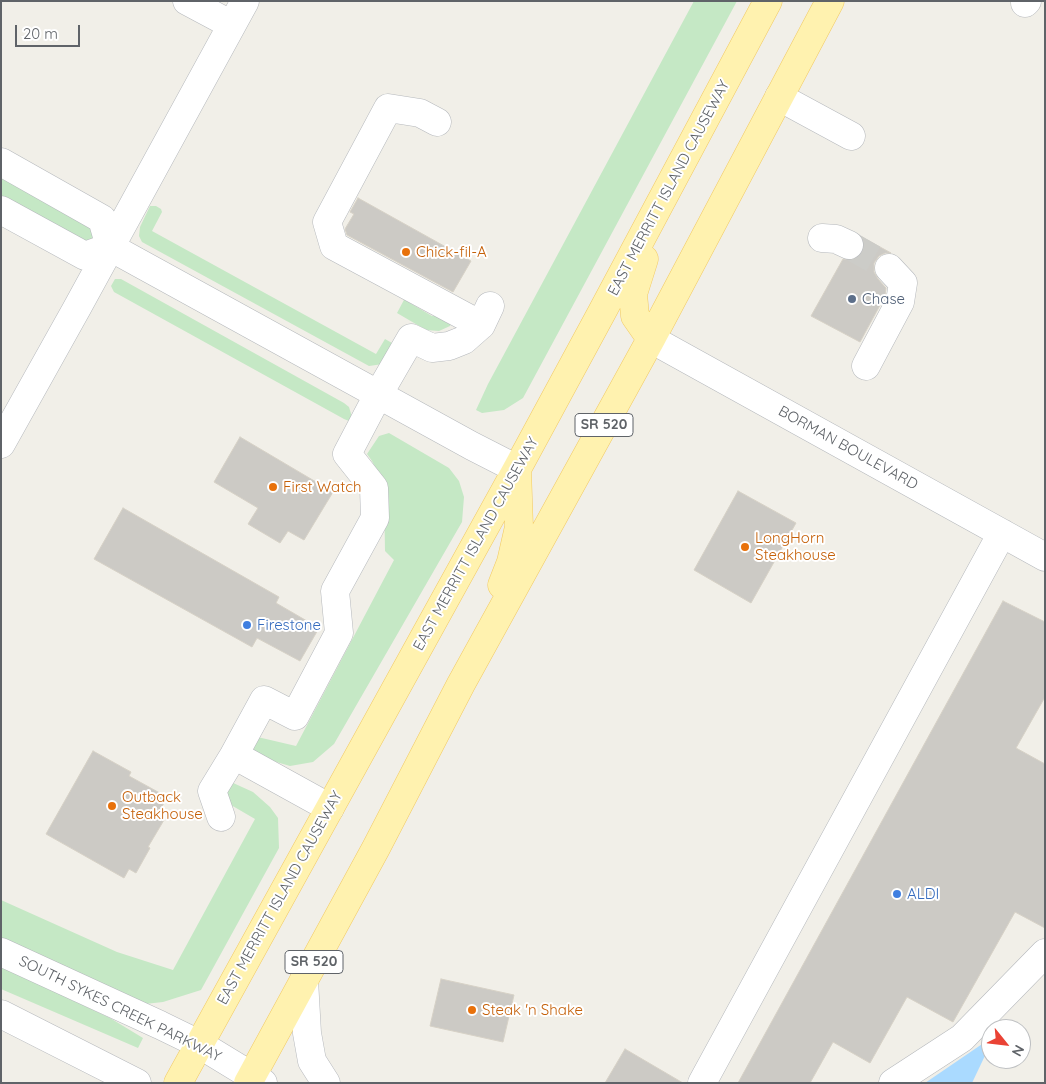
<!DOCTYPE html>
<html>
<head>
<meta charset="utf-8">
<style>
  body { margin:0 }
  #map { position:relative; width:1046px; height:1084px; overflow:hidden; background:#f1efe8; font-family:Quicksand,sans-serif }
  canvas { display:block }
  .frame { position:absolute; inset:0; border:2px solid #5f6368; pointer-events:none }
  .north { position:absolute; left:981px; top:1019px; width:50px; height:50px; box-sizing:border-box; background:#fff; border:1px solid #bfc1c3; border-radius:50%; rotate:119deg; font-size:14px; font-weight:700; line-height:20px; text-align:center; color:#5f6368 }
  .north::after { content:''; display:block; margin:auto; width:18px; height:22px; background:#ea4335; clip-path:polygon(50% 0,100% 100%,50% 72%,0 100%) }
  .scale { position:absolute; left:15px; top:25px; width:65px; height:22px; box-sizing:border-box; border:2px solid #5f6368; border-top:0; padding-left:6px; font-size:15px; line-height:18px; white-space:nowrap; color:#5f6368; -webkit-text-stroke:4px #fff; paint-order:stroke }
</style>
</head>
<body>
<div id="map">
<canvas width="1046" height="1084"></canvas>
<div class="frame"></div>
<div class="north">N</div>
<div class="scale">20 m</div>
</div>
<script>
const c = document.querySelector('canvas').getContext('2d');
c.lineJoin = 'round';
function fillPath(path, color) {
  c.fillStyle = color;
  c.fill(path, 'evenodd');
}
function poly(rows) {
  const path = new Path2D();
  for (const r of rows) {
    path.moveTo(r[0], r[1]);
    for (let i = 2; i < r.length; i += 2) path.lineTo(r[i], r[i + 1]);
  }
  return path;
}
function trace(path, color, width, dash) {
  c.strokeStyle = color;
  c.lineWidth = width;
  c.lineCap = dash ? 'butt' : 'round';
  c.setLineDash(dash || []);
  c.stroke(path);
}
function label(font, color, halo, rows, align = 'center') {
  c.font = font + ' Quicksand,sans-serif';
  c.lineWidth = 4;
  c.setLineDash([]);
  c.textBaseline = 'middle';
  c.strokeStyle = halo;
  c.fillStyle = color;
  for (const [text, x, y, turn = 0] of rows) {
    c.save();
    c.translate(x, y);
    c.rotate((+turn || 0) * Math.PI / 180);
    c.textAlign = isNaN(turn) ? turn : align;
    if (halo) c.strokeText(text, 0, 0);
    c.fillText(text, 0, 0);
    c.restore();
  }
}
const green = poly([
  [694,1,737,1,523,398,504,410,482,413,476,410,488,384],
  [1,171,101,230,92,251,1,203],
  [150,206,156,206,161,209,162,212,152,231,376,354,385,339,392,343,391,350,383,364,369,366,142,242,139,236,140,227],
  [115,279,121,279,344,403,349,407,352,417,349,421,344,419,114,292,111,286],
  [405,298,410,303,432,316,443,315,453,320,450,326,439,331,426,330,397,313],
  [389,433,449,468,459,481,464,497,462,522,334,744,313,762,290,766,256,756,246,747,249,735,296,746,394,560,385,551,384,485,372,461,367,454,379,436],
  [231,782,253,792,270,807,278,818,279,848,201,990,163,1002,145,1004,1,940,1,900,117,952,173,970,255,819,231,805,221,790],
  [1,966,110,1018,143,1038,138,1048,1,989]
]);
const water = poly([
  [991,1038,991,1043,972,1083,925,1083]
]);
const building = poly([
  [358,198,471,261,453,292,347,235,345,229,354,214,350,212,358,198],
  [862,237,891,253,885,253,879,256,874,263,874,272,878,279,886,288,885,296,860,342,811,316,843,259,851,260,858,258,863,252,865,244,862,237],
  [240,437,333,492,304,540,288,531,280,543,248,524,258,508,214,482,240,437],
  [738,491,796,523,751,603,694,570,738,491],
  [123,508,279,597,276,603,319,628,300,661,257,638,252,647,94,559,123,508],
  [1003,601,1045,622,1045,697,1016,748,1045,764,1045,928,1015,912,953,1022,907,997,870,1063,833,1042,810,1083,738,1083,1003,601],
  [93,751,131,772,129,776,167,797,157,816,164,820,148,847,150,848,136,873,129,869,124,878,46,834,93,751],
  [441,979,514,995,503,1042,430,1026,441,979],
  [625,1049,683,1083,605,1083,625,1049]
]);
const minorTunnel = poly([
  [849,245,889,268]
]);
const minor = poly([
  [187,1,232,25],
  [1025,3,1027,1],
  [779,97,851,136],
  [437,122,420,113,388,108,327,222,334,246,481,325],
  [1,162,102,219,110,247,472,446,517,469],
  [1,210,85,256,110,247],
  [822,238,836,239,849,245],
  [651,339,1045,557],
  [866,366,900,302,903,283,889,268],
  [1,444,77,308,245,1],
  [234,755,330,808],
  [221,817,212,791,234,755,264,700,295,716,339,633,335,591,375,518,374,488,347,454,378,395,411,338,432,348,449,346,464,340,481,325,490,306],
  [1,952,160,1025,199,1044,263,1083],
  [304,980,307,1033,312,1061,326,1083],
  [1,1014,137,1083],
  [702,1083,1002,533],
  [893,1083,962,1038,1045,953]
]);
const major = poly([
  [644,259,633,294,635,316,651,339],
  [502,585,511,562,519,527,517,469],
  [178,1083,517,469,602,312,768,1],
  [248,1083,376,848,461,684,651,339,830,1]
]);
const markers = [
  [406,252,5,"#e8710a"],
  [852,299,5,"#5c6f8a"],
  [273,487,5,"#e8710a"],
  [745,547,5,"#e8710a"],
  [247,625,5,"#3f7fe0"],
  [112,806,5,"#e8710a"],
  [897,894,5,"#3f7fe0"],
  [472,1010,5,"#e8710a"]
];
const shields = [
  [604,425,58],
  [314,962,58]
];
const shieldNames = [
  ["SR 520",604,425],
  ["SR 520",314,962]
];
const streetNames = [
  ["EAST MERRITT ISLAND CAUSEWAY",669,188,-62],
  ["BORMAN BOULEVARD",848,448,29],
  ["EAST MERRITT ISLAND CAUSEWAY",476,544,-61],
  ["EAST MERRITT ISLAND CAUSEWAY",280,898,-61],
  ["SOUTH SYKES CREEK PARKWAY",120,1009,26]
];
const foodNames = [
  ["Chick-fil-A",416,252],
  ["First Watch",283,487],
  ["LongHorn",755,538],
  ["Steakhouse",755,555],
  ["Outback",122,797],
  ["Steakhouse",122,814],
  ["Steak 'n Shake",482,1010]
];
const serviceNames = [
  ["Chase",862,299]
];
const shopNames = [
  ["Firestone",257,625],
  ["ALDI",907,894]
];
fillPath(green, '#c5e8c5');
fillPath(water, '#aadaff');
fillPath(building, '#cccac5');
trace(building, '#d6d1c6', 1);
trace(minorTunnel, '#ccccc8', 28, [28, 14]);
trace(minor, '#b5b8bc', 29);
trace(major, '#f2c960', 29);
trace(minor, '#fff', 28);
trace(major, '#fff2af', 28);
for (const [x, y, r, color] of markers) {
  const dot = new Path2D();
  dot.arc(x, y, r, 0, 2 * Math.PI);
  c.fillStyle = color;
  c.fill(dot);
  trace(dot, '#fff', 2);
}
for (const [x, y, w] of shields) {
  const box = new Path2D();
  box.roundRect(x - w / 2, y - 11.5, w, 23, 4);
  c.fillStyle = '#fff';
  c.fill(box);
  trace(box, '#5f6368', 1);
}
label('bold 14px', '#5f6368', null, shieldNames);
label('15px', '#5f6368', '#fff', streetNames);
label('15px', '#c56008', '#fff', foodNames, 'left');
label('15px', '#4e5e75', '#fff', serviceNames, 'left');
label('15px', '#366cbe', '#fff', shopNames, 'left');
</script>
</body>
</html>
